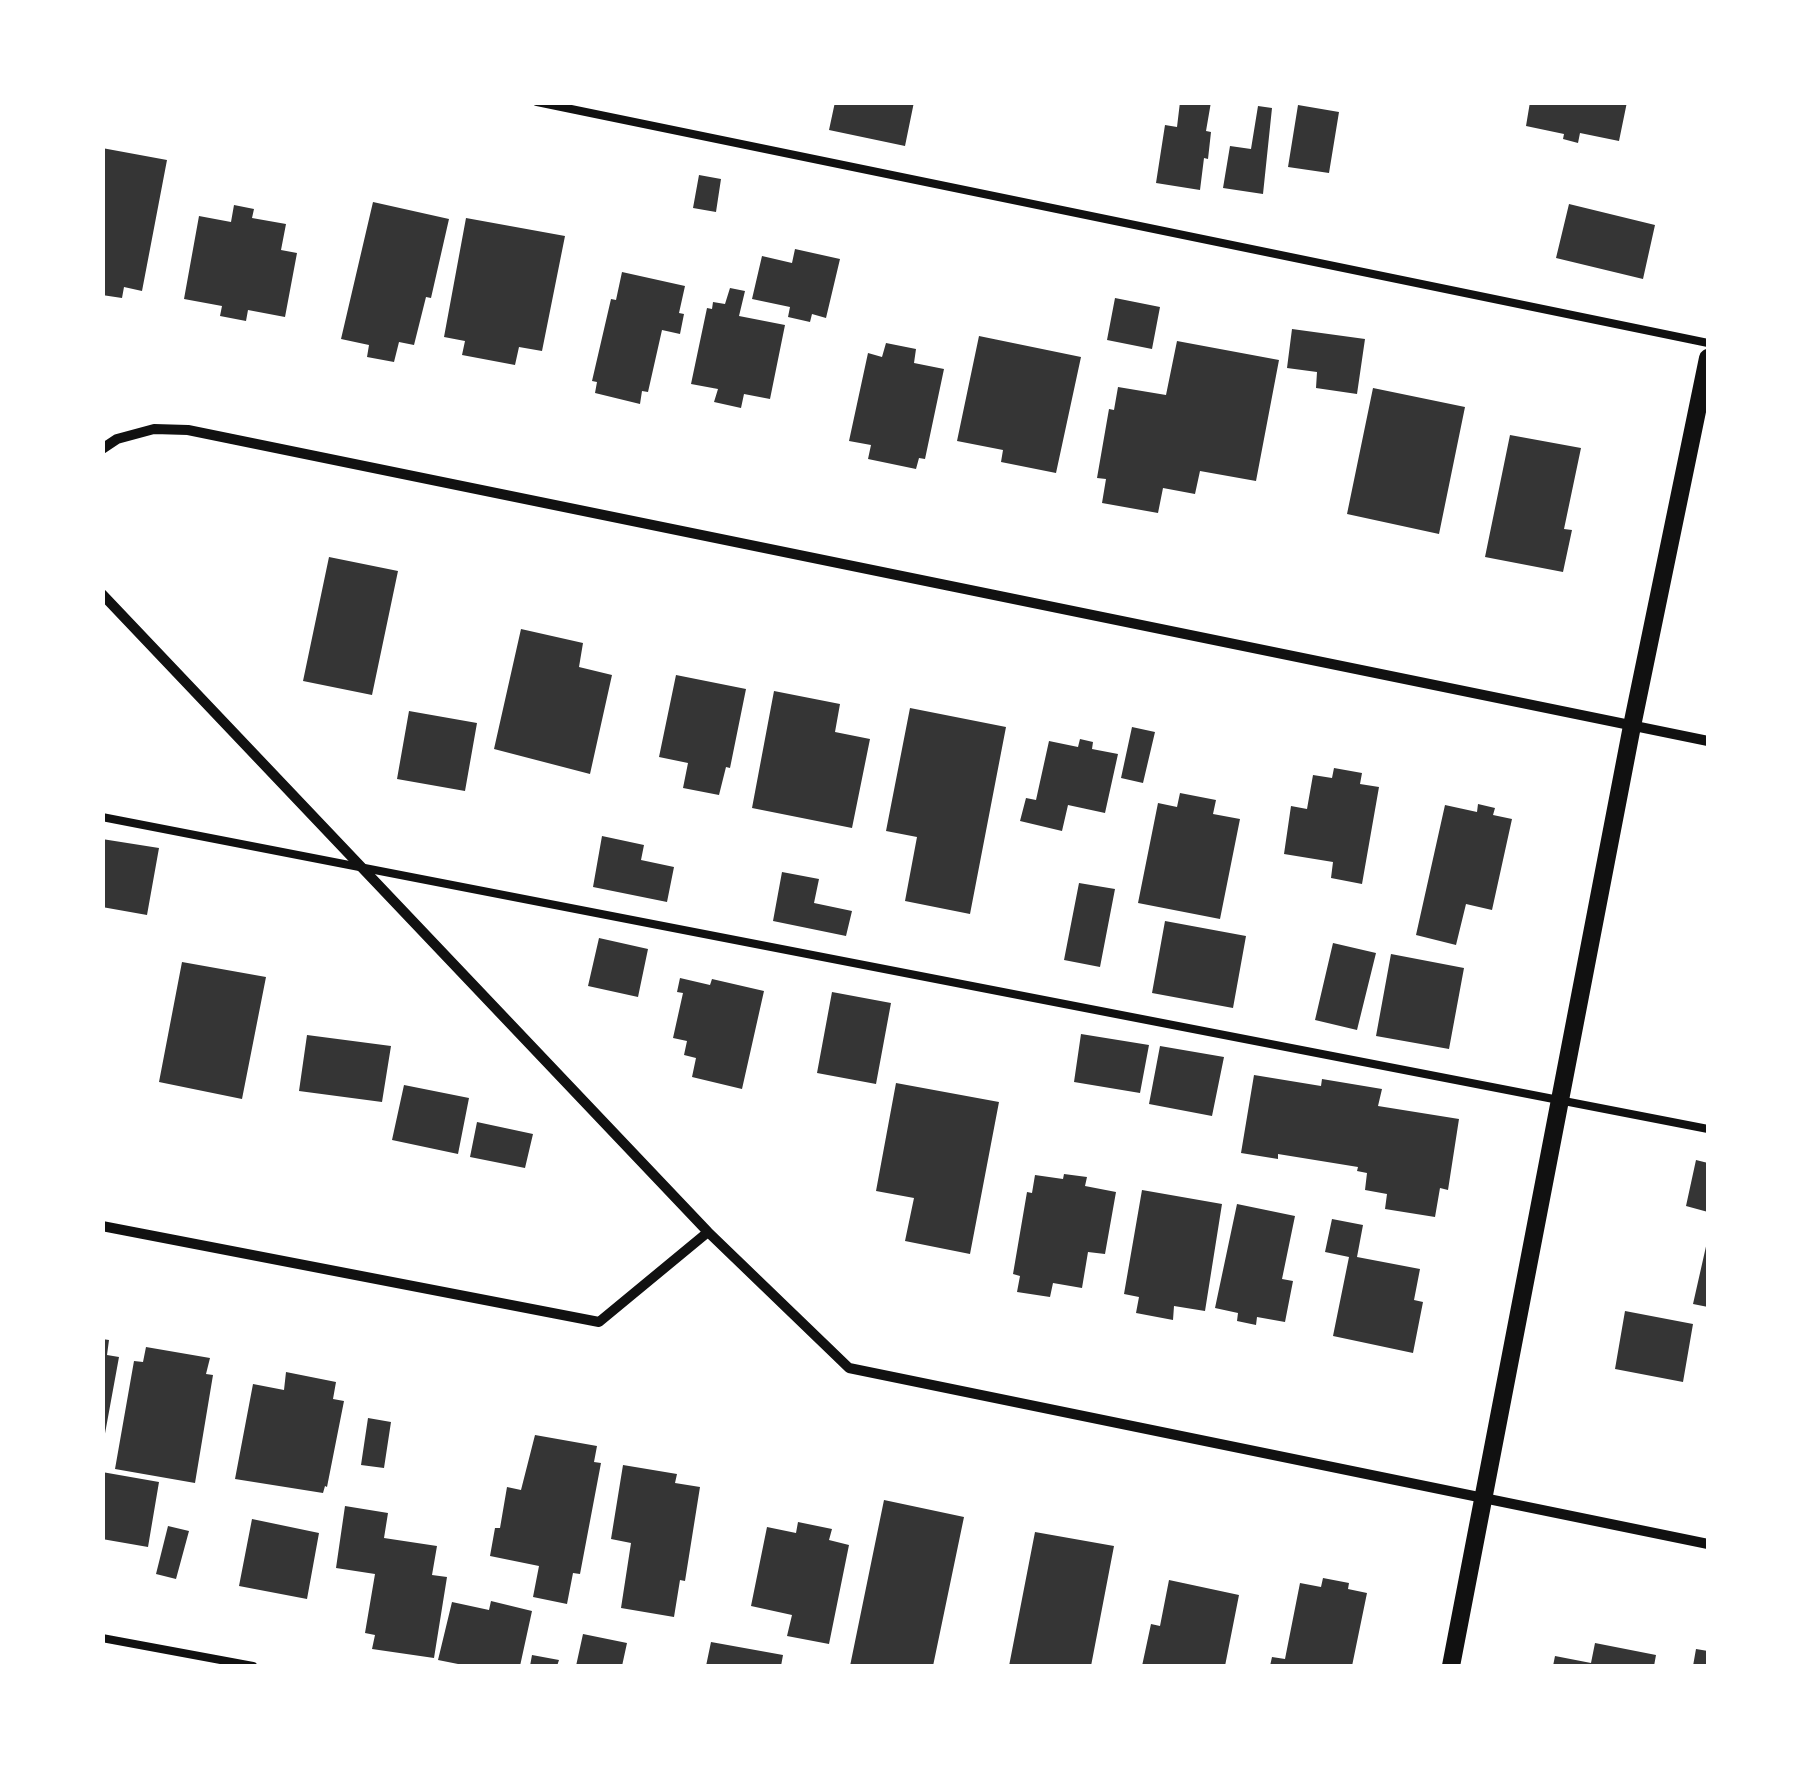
<!DOCTYPE html>
<html>
<head>
<meta charset="utf-8">
<style>
  body { margin:0 }
  #map { position:relative; width:1811px; height:1769px; overflow:hidden; background:#fff; font-family:Figtree,sans-serif }
  canvas { display:block }
  .frame { position:absolute; inset:0; border:105px solid #fff; pointer-events:none }
</style>
</head>
<body>
<div id="map">
<canvas width="1811" height="1769"></canvas>
<div class="frame"></div>
</div>
<script>
const c = document.querySelector('canvas').getContext('2d');
c.lineJoin = 'round';
function fillPath(path, color) {
  c.fillStyle = color;
  c.fill(path, 'evenodd');
}
function poly(rows) {
  const path = new Path2D();
  for (const r of rows) {
    path.moveTo(r[0], r[1]);
    for (let i = 2; i < r.length; i += 2) path.lineTo(r[i], r[i + 1]);
  }
  return path;
}
function trace(path, color, width, dash) {
  c.strokeStyle = color;
  c.lineWidth = width;
  c.lineCap = dash ? 'butt' : 'round';
  c.setLineDash(dash || []);
  c.stroke(path);
}
const building = poly([
  [835,102,914,102,905,146,829,130],
  [1180,102,1211,102,1206,131,1211,132,1208,159,1204,158,1200,190,1156,183,1165,125,1177,127],
  [1530,102,1627,102,1619,141,1580,133,1578,143,1563,139,1564,134,1526,126],
  [1298,105,1339,112,1329,173,1288,167],
  [1258,106,1272,108,1263,194,1223,188,1230,146,1251,149],
  [102,148,167,160,142,291,124,287,122,298,102,295],
  [699,175,721,179,716,212,693,208],
  [373,202,449,219,431,298,426,297,414,345,399,342,394,362,367,357,369,345,341,339],
  [1569,204,1655,225,1643,279,1556,258],
  [234,205,254,209,252,218,286,224,281,250,297,253,285,317,248,310,246,321,220,316,222,306,184,299,199,216,231,222],
  [466,218,565,236,542,351,519,347,515,365,462,355,465,341,444,337],
  [795,249,840,259,826,318,812,314,810,322,788,317,790,307,752,299,762,256,792,263],
  [622,272,685,286,679,313,684,314,680,334,662,330,648,392,642,391,640,404,595,393,597,382,592,381,611,299,616,300],
  [730,288,745,291,739,316,785,325,770,399,744,394,741,408,714,402,718,389,691,384,707,308,712,309,713,302,725,304],
  [1115,298,1160,307,1152,349,1107,340],
  [1292,329,1365,339,1357,394,1316,388,1317,372,1287,368],
  [979,336,1081,357,1056,473,1001,462,1003,450,957,441],
  [1177,341,1279,360,1256,481,1200,471,1195,494,1163,488,1158,513,1102,503,1106,479,1097,478,1109,409,1114,410,1118,387,1166,395],
  [886,343,916,349,914,363,944,369,925,459,919,458,916,469,868,459,871,445,849,441,868,353,882,357],
  [1373,388,1465,407,1439,534,1347,514],
  [1510,435,1581,448,1564,529,1572,530,1563,572,1485,557],
  [329,557,398,571,372,695,303,681],
  [521,629,583,643,579,667,612,675,590,774,494,749],
  [676,675,746,689,730,768,726,767,719,795,683,788,688,763,659,757],
  [774,691,840,704,835,732,870,739,852,828,752,808],
  [910,708,1006,727,970,914,905,901,917,837,886,831],
  [409,711,477,723,465,791,397,779],
  [1132,727,1155,732,1143,783,1121,778],
  [1080,739,1093,742,1092,749,1118,754,1105,813,1068,805,1062,831,1020,821,1026,798,1036,800,1049,741,1078,747],
  [1334,768,1362,773,1360,784,1379,787,1362,884,1331,878,1333,862,1284,854,1291,806,1307,809,1313,775,1332,778],
  [1180,793,1216,800,1213,814,1240,819,1220,919,1138,903,1158,803,1177,807],
  [1478,804,1495,808,1493,815,1512,819,1492,910,1466,904,1456,945,1416,935,1445,805,1477,812],
  [602,836,644,845,641,860,674,867,667,902,593,887],
  [102,839,159,848,147,915,102,907],
  [782,872,819,879,814,903,852,911,846,936,773,921],
  [1079,883,1115,889,1100,967,1064,960],
  [1165,921,1246,936,1233,1008,1152,993],
  [599,938,648,949,638,997,588,986],
  [1333,943,1376,953,1357,1030,1315,1020],
  [1391,954,1464,968,1449,1049,1376,1036],
  [182,962,266,977,242,1099,159,1082],
  [680,978,710,985,712,979,764,991,742,1089,692,1077,696,1058,684,1055,687,1041,673,1038,683,993,677,992],
  [832,992,891,1003,876,1084,817,1073],
  [1081,1034,1149,1045,1140,1093,1074,1082],
  [307,1035,391,1046,382,1102,299,1091],
  [1160,1046,1224,1057,1212,1116,1149,1104],
  [1254,1075,1321,1086,1322,1079,1382,1089,1378,1106,1459,1119,1448,1190,1440,1188,1435,1217,1385,1209,1387,1194,1365,1190,1367,1173,1357,1171,1358,1167,1278,1154,1278,1159,1241,1153],
  [896,1083,999,1102,970,1254,905,1241,914,1198,876,1191],
  [404,1085,469,1098,458,1154,392,1140],
  [477,1122,533,1134,525,1168,470,1157],
  [1696,1160,1708,1163,1708,1212,1686,1206],
  [1064,1174,1087,1177,1085,1186,1116,1192,1105,1254,1088,1252,1082,1288,1053,1283,1050,1297,1017,1292,1020,1276,1013,1274,1027,1192,1032,1193,1035,1175,1063,1179],
  [1142,1190,1222,1204,1205,1311,1174,1306,1173,1320,1136,1313,1139,1297,1124,1294],
  [1237,1204,1295,1216,1282,1279,1293,1281,1285,1322,1257,1317,1256,1325,1237,1321,1238,1313,1215,1308],
  [1332,1219,1363,1225,1357,1257,1420,1269,1414,1300,1423,1302,1413,1353,1333,1336,1349,1257,1325,1252],
  [1707,1242,1708,1242,1708,1307,1693,1304],
  [1625,1311,1693,1324,1683,1382,1615,1369],
  [102,1339,109,1340,107,1355,119,1357,104,1439],
  [146,1347,210,1358,206,1374,213,1375,195,1483,115,1469,134,1361,143,1362],
  [286,1372,336,1382,333,1399,344,1401,327,1487,325,1486,323,1493,235,1479,253,1384,284,1390],
  [368,1418,391,1422,384,1468,361,1465],
  [535,1435,597,1446,594,1462,601,1463,580,1574,573,1573,567,1604,533,1597,539,1566,490,1556,495,1528,500,1528,507,1487,521,1490],
  [623,1465,677,1474,675,1483,700,1487,685,1581,680,1580,674,1617,621,1608,631,1543,611,1539],
  [102,1472,159,1482,148,1547,102,1539],
  [884,1500,964,1517,933,1666,850,1666],
  [345,1506,388,1513,384,1538,437,1546,432,1575,447,1577,434,1658,372,1649,375,1635,365,1633,375,1574,336,1568],
  [252,1519,319,1533,307,1599,239,1586],
  [798,1522,832,1529,829,1540,849,1545,829,1644,787,1636,792,1615,751,1606,767,1527,796,1533],
  [168,1526,189,1531,176,1579,156,1574],
  [1035,1532,1114,1546,1091,1666,1009,1666],
  [1323,1578,1349,1583,1348,1589,1367,1593,1352,1666,1270,1666,1272,1657,1285,1659,1300,1583,1321,1587],
  [1169,1580,1239,1595,1225,1666,1142,1666,1151,1624,1160,1626],
  [491,1601,532,1611,520,1666,468,1666,438,1660,452,1602,489,1610],
  [583,1634,627,1643,622,1666,576,1666],
  [711,1642,783,1655,781,1666,706,1666],
  [1595,1643,1656,1655,1654,1666,1553,1666,1555,1656,1591,1663],
  [1696,1649,1708,1651,1708,1666,1693,1666],
  [532,1655,559,1660,557,1666,530,1666]
]);
const service = poly([
  [537,102,1708,343],
  [102,817,1708,1129],
  [102,1638,253,1666]
]);
const minor = poly([
  [102,449,117,439,154,429,188,430,1708,741],
  [102,594,708,1232,849,1368,1708,1544],
  [102,1226,599,1322,708,1232]
]);
const tertiary = poly([
  [1451,1666,1632,726,1708,358]
]);
fillPath(building, '#353535');
trace(service, '#111', 8);
trace(minor, '#111', 10);
trace(tertiary, '#111', 18);
</script>
</body>
</html>
